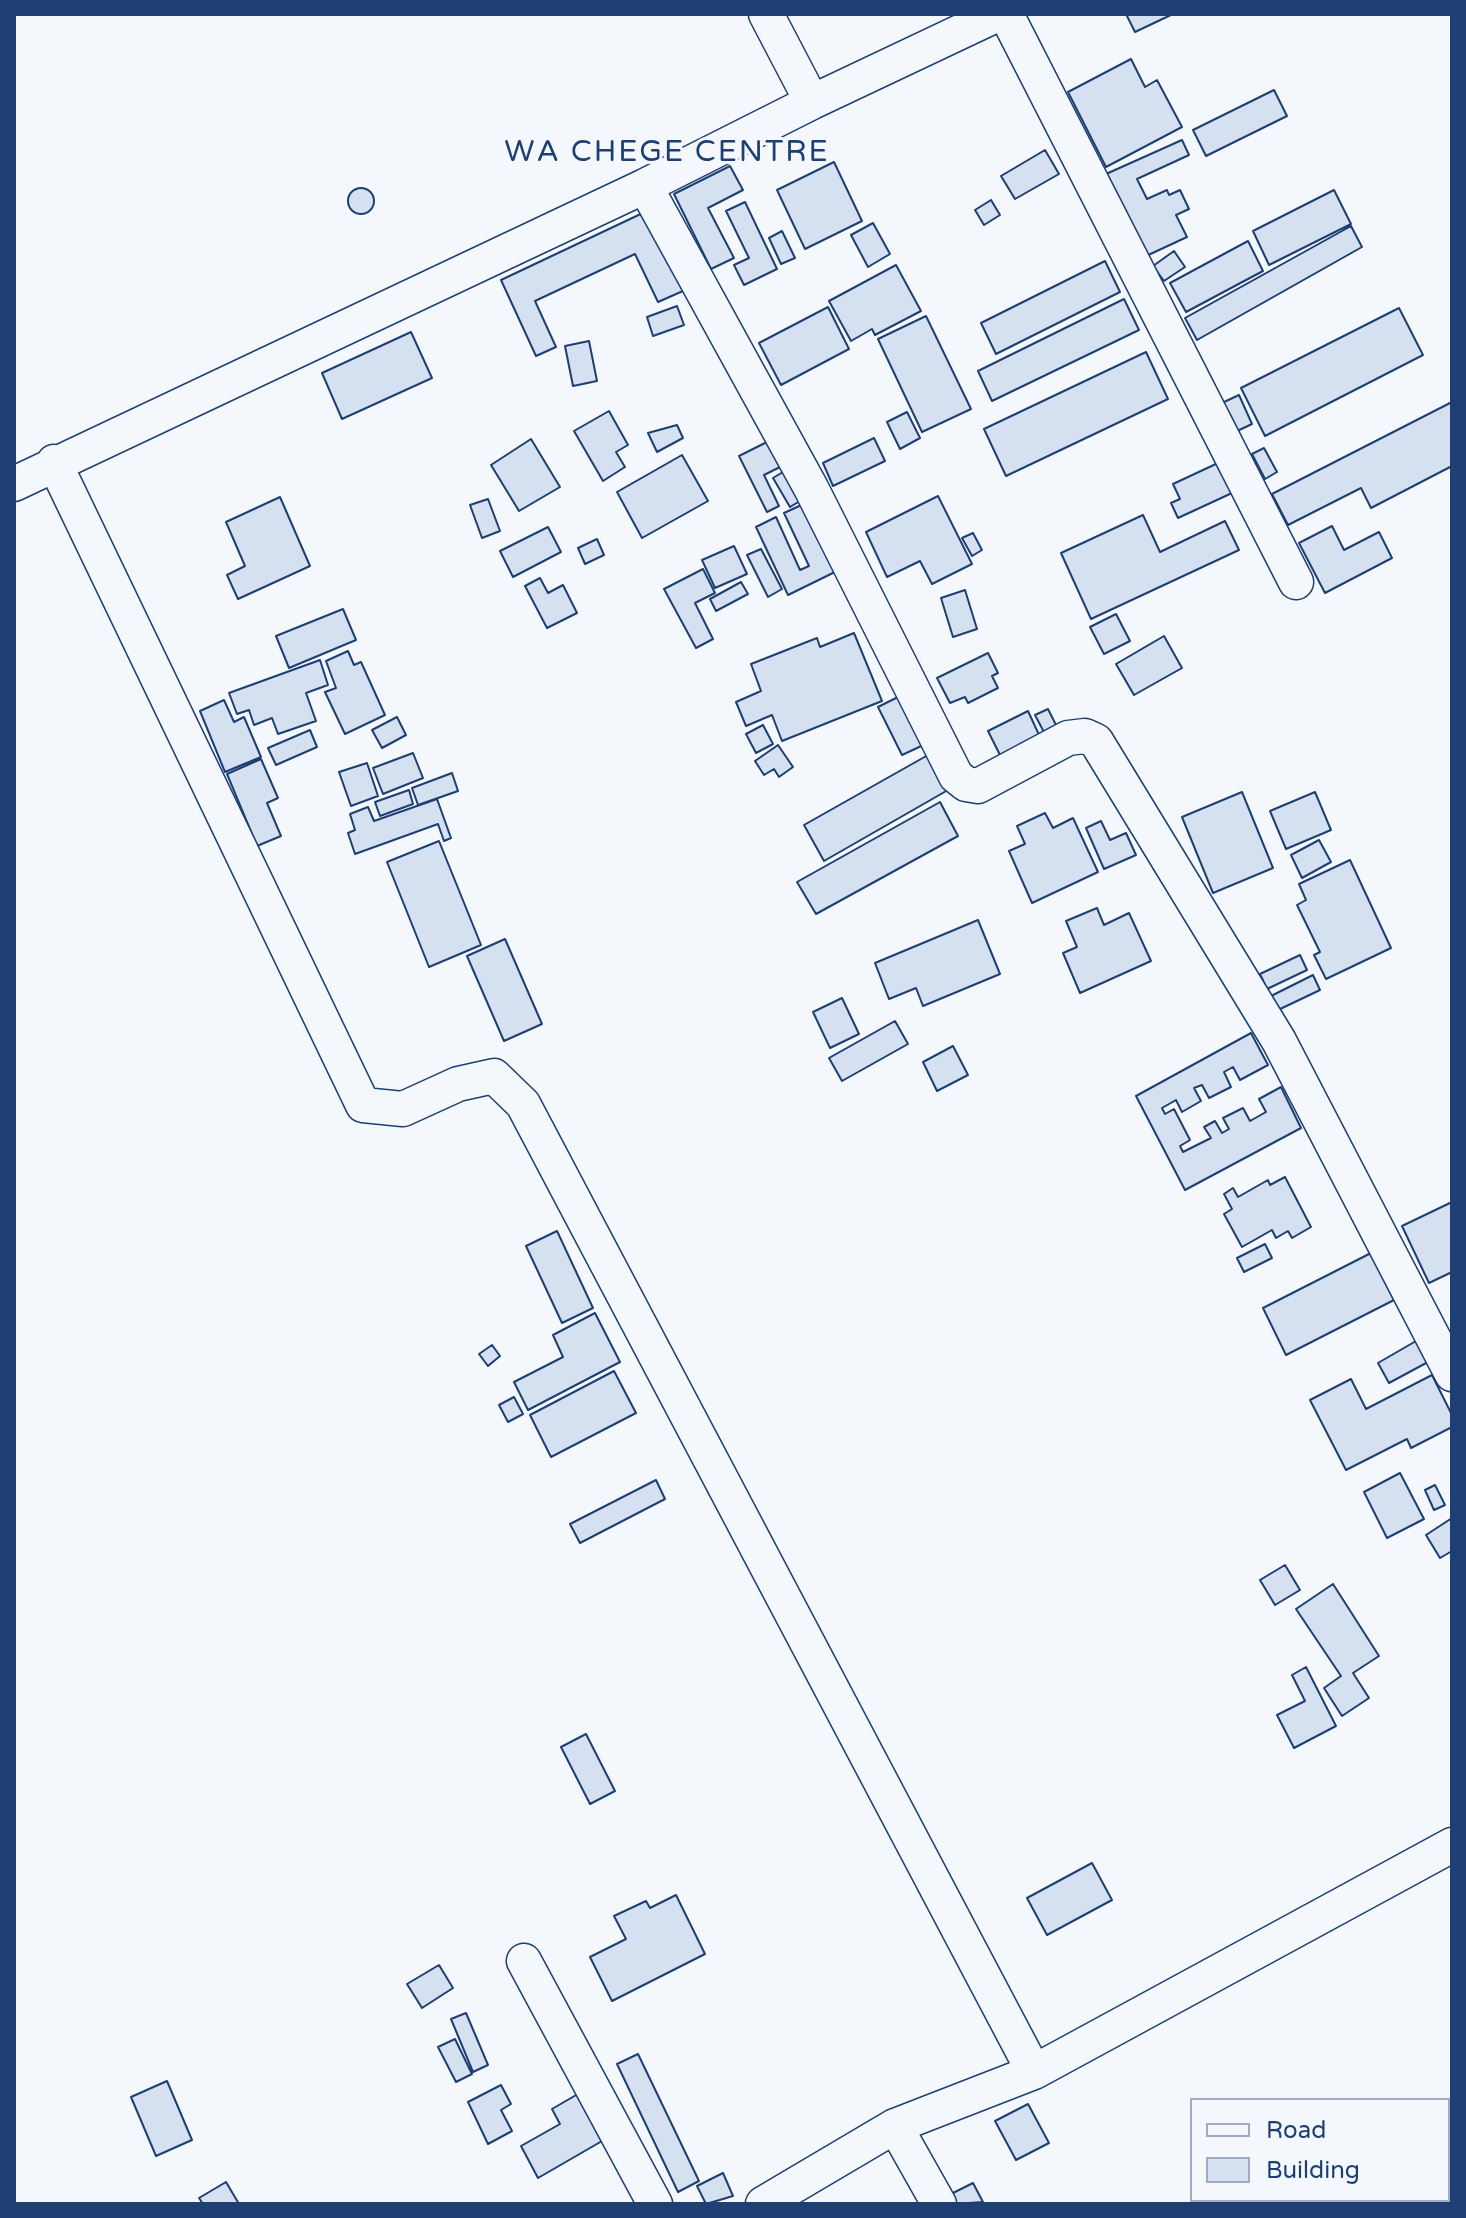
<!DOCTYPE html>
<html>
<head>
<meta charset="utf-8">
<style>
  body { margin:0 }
  #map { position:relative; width:1466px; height:2218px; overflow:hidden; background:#f4f7fb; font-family:"Varela Round",sans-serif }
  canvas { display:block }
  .frame { position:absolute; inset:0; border:16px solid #1d3f73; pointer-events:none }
  .legend { position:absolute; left:1190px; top:2098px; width:260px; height:104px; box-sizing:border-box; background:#f4f7fb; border:2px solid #9eadc5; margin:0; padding:10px 14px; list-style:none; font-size:24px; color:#1d3f73 }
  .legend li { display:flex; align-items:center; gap:16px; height:40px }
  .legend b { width:40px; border:2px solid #9eadc5 }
</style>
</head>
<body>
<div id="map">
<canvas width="1466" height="2218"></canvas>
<div class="frame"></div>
<ul class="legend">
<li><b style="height:10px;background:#f4f7fb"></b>Road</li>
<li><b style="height:22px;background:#d5e0f0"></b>Building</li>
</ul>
</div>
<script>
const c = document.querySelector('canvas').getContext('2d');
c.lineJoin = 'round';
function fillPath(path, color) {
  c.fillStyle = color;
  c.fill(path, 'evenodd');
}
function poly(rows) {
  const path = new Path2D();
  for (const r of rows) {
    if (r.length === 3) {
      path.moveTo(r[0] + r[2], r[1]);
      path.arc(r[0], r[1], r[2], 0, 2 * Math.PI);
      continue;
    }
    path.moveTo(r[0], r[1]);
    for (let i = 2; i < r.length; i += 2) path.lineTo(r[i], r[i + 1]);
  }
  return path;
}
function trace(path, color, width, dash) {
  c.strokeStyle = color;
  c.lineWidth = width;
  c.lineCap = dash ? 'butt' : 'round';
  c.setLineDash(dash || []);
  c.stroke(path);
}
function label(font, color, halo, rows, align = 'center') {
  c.font = font + ' "Varela Round",sans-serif';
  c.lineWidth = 6;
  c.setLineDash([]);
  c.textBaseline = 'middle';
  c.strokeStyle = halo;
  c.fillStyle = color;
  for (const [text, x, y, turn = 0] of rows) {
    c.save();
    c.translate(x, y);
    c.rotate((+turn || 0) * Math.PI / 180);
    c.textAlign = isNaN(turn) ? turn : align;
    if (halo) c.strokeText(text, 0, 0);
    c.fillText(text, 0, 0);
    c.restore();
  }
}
const building = poly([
  [1126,14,1173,14,1135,32,1126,14],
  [1131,59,1145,87,1157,80,1182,127,1106,167,1068,92,1131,59],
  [1274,90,1287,116,1206,156,1193,130,1274,90],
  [1182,140,1189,155,1137,179,1147,199,1167,190,1169,195,1180,190,1189,209,1176,215,1187,237,1144,257,1106,174,1182,140],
  [1045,150,1059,174,1015,199,1001,176,1045,150],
  [834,162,862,221,805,249,777,190,834,162],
  [730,166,743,190,708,208,734,258,711,269,674,194,730,166],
  [361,201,13],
  [1334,190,1351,224,1269,265,1253,231,1334,190],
  [991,200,1000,215,984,225,975,210,991,200],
  [745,202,777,269,744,285,734,265,749,258,726,211,745,202],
  [647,211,683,291,658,302,635,254,535,301,556,347,536,356,501,280,647,211],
  [873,223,890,254,868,267,851,235,873,223],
  [1351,226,1362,247,1197,340,1185,318,1351,226],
  [782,231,795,258,781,264,769,238,782,231],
  [1248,241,1263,271,1186,312,1170,283,1248,241],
  [1174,251,1185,267,1164,281,1153,266,1174,251],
  [1105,261,1120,292,996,354,981,323,1105,261],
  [896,265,921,311,875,335,872,329,851,341,829,301,896,265],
  [1124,299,1139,330,992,401,978,371,1124,299],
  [677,306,684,325,653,336,647,317,677,306],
  [828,307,849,349,781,385,759,343,828,307],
  [1399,308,1423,355,1265,436,1241,388,1399,308],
  [926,316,971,409,922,432,878,339,926,316],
  [411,332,432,378,342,419,322,373,411,332],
  [589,341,597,381,573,386,565,346,589,341],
  [1146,352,1168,399,1006,476,984,429,1146,352],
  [1239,395,1252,424,1235,432,1222,403,1239,395],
  [1452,402,1452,466,1371,508,1361,488,1288,525,1272,494,1452,402],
  [609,411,628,445,616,452,625,467,603,481,574,431,609,411],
  [907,412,920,438,900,449,887,422,907,412],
  [677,425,683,438,657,452,648,433,677,425],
  [874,438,885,461,833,486,823,463,874,438],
  [531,439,560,487,519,511,491,465,531,439],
  [773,439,786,464,764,475,779,506,767,512,739,456,773,439],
  [1264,448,1277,472,1265,479,1252,454,1264,448],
  [682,455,708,501,642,538,617,492,682,455],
  [1218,463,1232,493,1178,518,1171,503,1180,499,1173,484,1218,463],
  [788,469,805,498,790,507,773,478,788,469],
  [938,496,972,564,932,584,920,561,887,577,866,532,938,496],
  [280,497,310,566,238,599,227,575,245,566,226,522,280,497],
  [488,499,500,531,482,538,470,505,488,499],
  [808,502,839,570,788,595,756,527,776,517,800,570,809,566,784,513,808,502],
  [1143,515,1160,552,1225,521,1239,550,1091,619,1061,553,1143,515],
  [1332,526,1344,550,1379,532,1392,558,1325,593,1299,543,1332,526],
  [548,527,561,552,513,577,500,551,548,527],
  [973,533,982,550,972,556,962,538,973,533],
  [597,539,604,555,585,564,578,548,597,539],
  [734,546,747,574,715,588,702,560,734,546],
  [761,549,782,589,768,597,747,555,761,549],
  [703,569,715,593,695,603,713,639,696,648,664,589,703,569],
  [540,578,548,593,563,585,577,613,547,628,525,586,540,578],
  [741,582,748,594,716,611,710,599,741,582],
  [965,590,977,629,953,637,941,598,965,590],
  [343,609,356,640,289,668,276,636,343,609],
  [1116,614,1130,641,1104,654,1090,627,1116,614],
  [854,633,882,701,782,741,772,715,746,726,736,702,761,691,751,664,817,638,820,647,854,633],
  [1164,636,1182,668,1134,695,1116,664,1164,636],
  [348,651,354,665,361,662,385,715,345,734,325,692,336,688,326,661,348,651],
  [988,653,998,673,992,676,998,688,968,703,965,697,950,703,937,678,988,653],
  [320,660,328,685,306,693,316,721,278,734,272,718,254,725,249,710,237,714,229,693,320,660],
  [908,692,932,741,902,755,878,707,908,692],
  [224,700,234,722,244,717,261,757,225,772,200,711,224,700],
  [1048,709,1059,731,1047,738,1035,715,1048,709],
  [1028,711,1040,737,1001,757,988,731,1028,711],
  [397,717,406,735,382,748,372,730,397,717],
  [763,725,773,744,756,753,746,734,763,725],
  [310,730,317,747,276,765,268,748,310,730],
  [778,745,793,767,779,777,774,769,764,775,755,761,778,745],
  [413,753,423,778,383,794,373,768,413,753],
  [928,755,948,790,824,861,804,825,928,755],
  [261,759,278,798,267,803,281,836,257,846,227,774,261,759],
  [367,763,378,796,351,806,339,772,367,763],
  [452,773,458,791,418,805,412,788,452,773],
  [409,790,413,804,380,816,375,802,409,790],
  [1242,792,1273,868,1213,893,1182,817,1242,792],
  [1315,792,1331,830,1286,849,1270,811,1315,792],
  [437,799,451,838,444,841,438,824,355,854,348,833,355,830,350,814,368,807,374,821,437,799],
  [940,802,958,836,816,914,797,882,940,802],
  [1045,813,1053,828,1073,818,1098,872,1032,903,1009,851,1025,844,1017,826,1045,813],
  [1101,821,1110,840,1126,833,1136,855,1104,869,1086,828,1101,821],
  [1319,840,1331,862,1302,878,1291,855,1319,840],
  [439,841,481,945,429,967,387,862,439,841],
  [1350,860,1391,948,1326,979,1314,955,1320,952,1297,905,1306,900,1299,884,1350,860],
  [1097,908,1104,925,1129,913,1151,961,1080,993,1063,953,1077,947,1066,921,1097,908],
  [978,920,1000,974,923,1006,916,988,889,999,875,963,978,920],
  [505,939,542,1024,504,1041,467,956,505,939],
  [1300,955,1307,970,1267,989,1260,974,1300,955],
  [1313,975,1320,990,1276,1011,1269,997,1313,975],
  [842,998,859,1034,830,1048,813,1012,842,998],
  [895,1021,908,1044,842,1081,829,1058,895,1021],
  [1251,1033,1268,1065,1240,1080,1233,1067,1224,1072,1231,1087,1209,1098,1202,1085,1194,1088,1201,1101,1182,1112,1176,1100,1162,1108,1165,1114,1174,1109,1190,1140,1180,1146,1183,1152,1211,1138,1204,1127,1215,1121,1222,1133,1229,1129,1223,1118,1243,1108,1250,1121,1266,1112,1259,1099,1281,1087,1301,1128,1185,1190,1136,1096,1251,1033],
  [953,1046,968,1075,937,1091,923,1062,953,1046],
  [1285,1177,1311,1227,1292,1238,1288,1231,1276,1238,1272,1230,1242,1247,1224,1214,1232,1209,1224,1194,1233,1188,1238,1197,1268,1180,1270,1185,1285,1177],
  [1452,1202,1452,1272,1429,1283,1402,1226,1452,1202],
  [557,1231,593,1308,562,1323,526,1246,557,1231],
  [1265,1244,1272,1258,1244,1272,1237,1258,1265,1244],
  [1371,1253,1394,1300,1286,1355,1263,1308,1371,1253],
  [595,1313,620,1362,528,1410,514,1382,563,1357,553,1335,595,1313],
  [1416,1341,1428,1362,1389,1383,1378,1363,1416,1341],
  [492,1345,500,1356,488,1366,479,1354,492,1345],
  [614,1371,636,1413,551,1457,530,1415,614,1371],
  [1432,1375,1452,1415,1452,1427,1411,1448,1407,1439,1346,1470,1310,1400,1351,1379,1366,1409,1432,1375],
  [514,1397,523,1414,508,1422,499,1405,514,1397],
  [1400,1473,1424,1519,1387,1538,1364,1492,1400,1473],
  [656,1480,665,1499,580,1543,570,1524,656,1480],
  [1435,1485,1445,1505,1434,1510,1425,1490,1435,1485],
  [1452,1518,1452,1551,1440,1558,1426,1535,1452,1518],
  [1285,1565,1300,1590,1275,1605,1260,1580,1285,1565],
  [1333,1584,1379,1656,1353,1673,1369,1698,1342,1716,1324,1688,1341,1676,1296,1609,1333,1584],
  [1306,1667,1336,1726,1294,1748,1277,1715,1305,1701,1292,1675,1306,1667],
  [586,1734,615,1791,590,1804,561,1747,586,1734],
  [1092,1863,1112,1900,1047,1935,1027,1898,1092,1863],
  [676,1895,705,1954,612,2001,590,1957,626,1939,614,1916,646,1901,650,1908,676,1895],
  [439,1965,453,1988,422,2008,407,1984,439,1965],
  [466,2013,488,2065,473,2072,451,2019,466,2013],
  [455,2039,472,2074,456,2082,438,2047,455,2039],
  [638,2054,699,2181,678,2192,617,2064,638,2054],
  [167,2081,192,2140,156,2156,131,2097,167,2081],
  [501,2085,511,2104,501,2110,512,2131,488,2144,468,2102,501,2085],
  [583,2091,609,2137,538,2178,521,2146,560,2124,552,2109,583,2091],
  [1028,2104,1049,2143,1016,2160,995,2121,1028,2104],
  [723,2173,733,2196,706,2204,697,2186,723,2173],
  [226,2182,239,2204,203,2204,199,2198,226,2182],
  [973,2183,983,2202,954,2204,949,2195,973,2183],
  [1395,2200,1423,2200,1425,2204,1398,2204,1395,2200]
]);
const minor = poly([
  [766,14,812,102],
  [1006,14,1296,582],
  [645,186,811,488,956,776,966,784,978,786,1068,738,1085,736,1096,741,1279,1041,1452,1374],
  [54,462,363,1105,403,1109,458,1084,494,1076,523,1104,1034,2072],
  [14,484,645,186,812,102,998,14],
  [524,1961,655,2204],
  [895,2126,939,2204],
  [763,2204,895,2126,1034,2072,1452,1845]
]);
const quarterNames = [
  ["WA CHEGE CENTRE",667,153]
];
fillPath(building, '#d5e0f0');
trace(building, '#1d3f73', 2);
trace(minor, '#1d3f73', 37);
trace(minor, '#f4f7fb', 34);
c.letterSpacing = '2px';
label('30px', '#1d3f73', '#f4f7fb', quarterNames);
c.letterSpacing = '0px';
</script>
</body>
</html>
